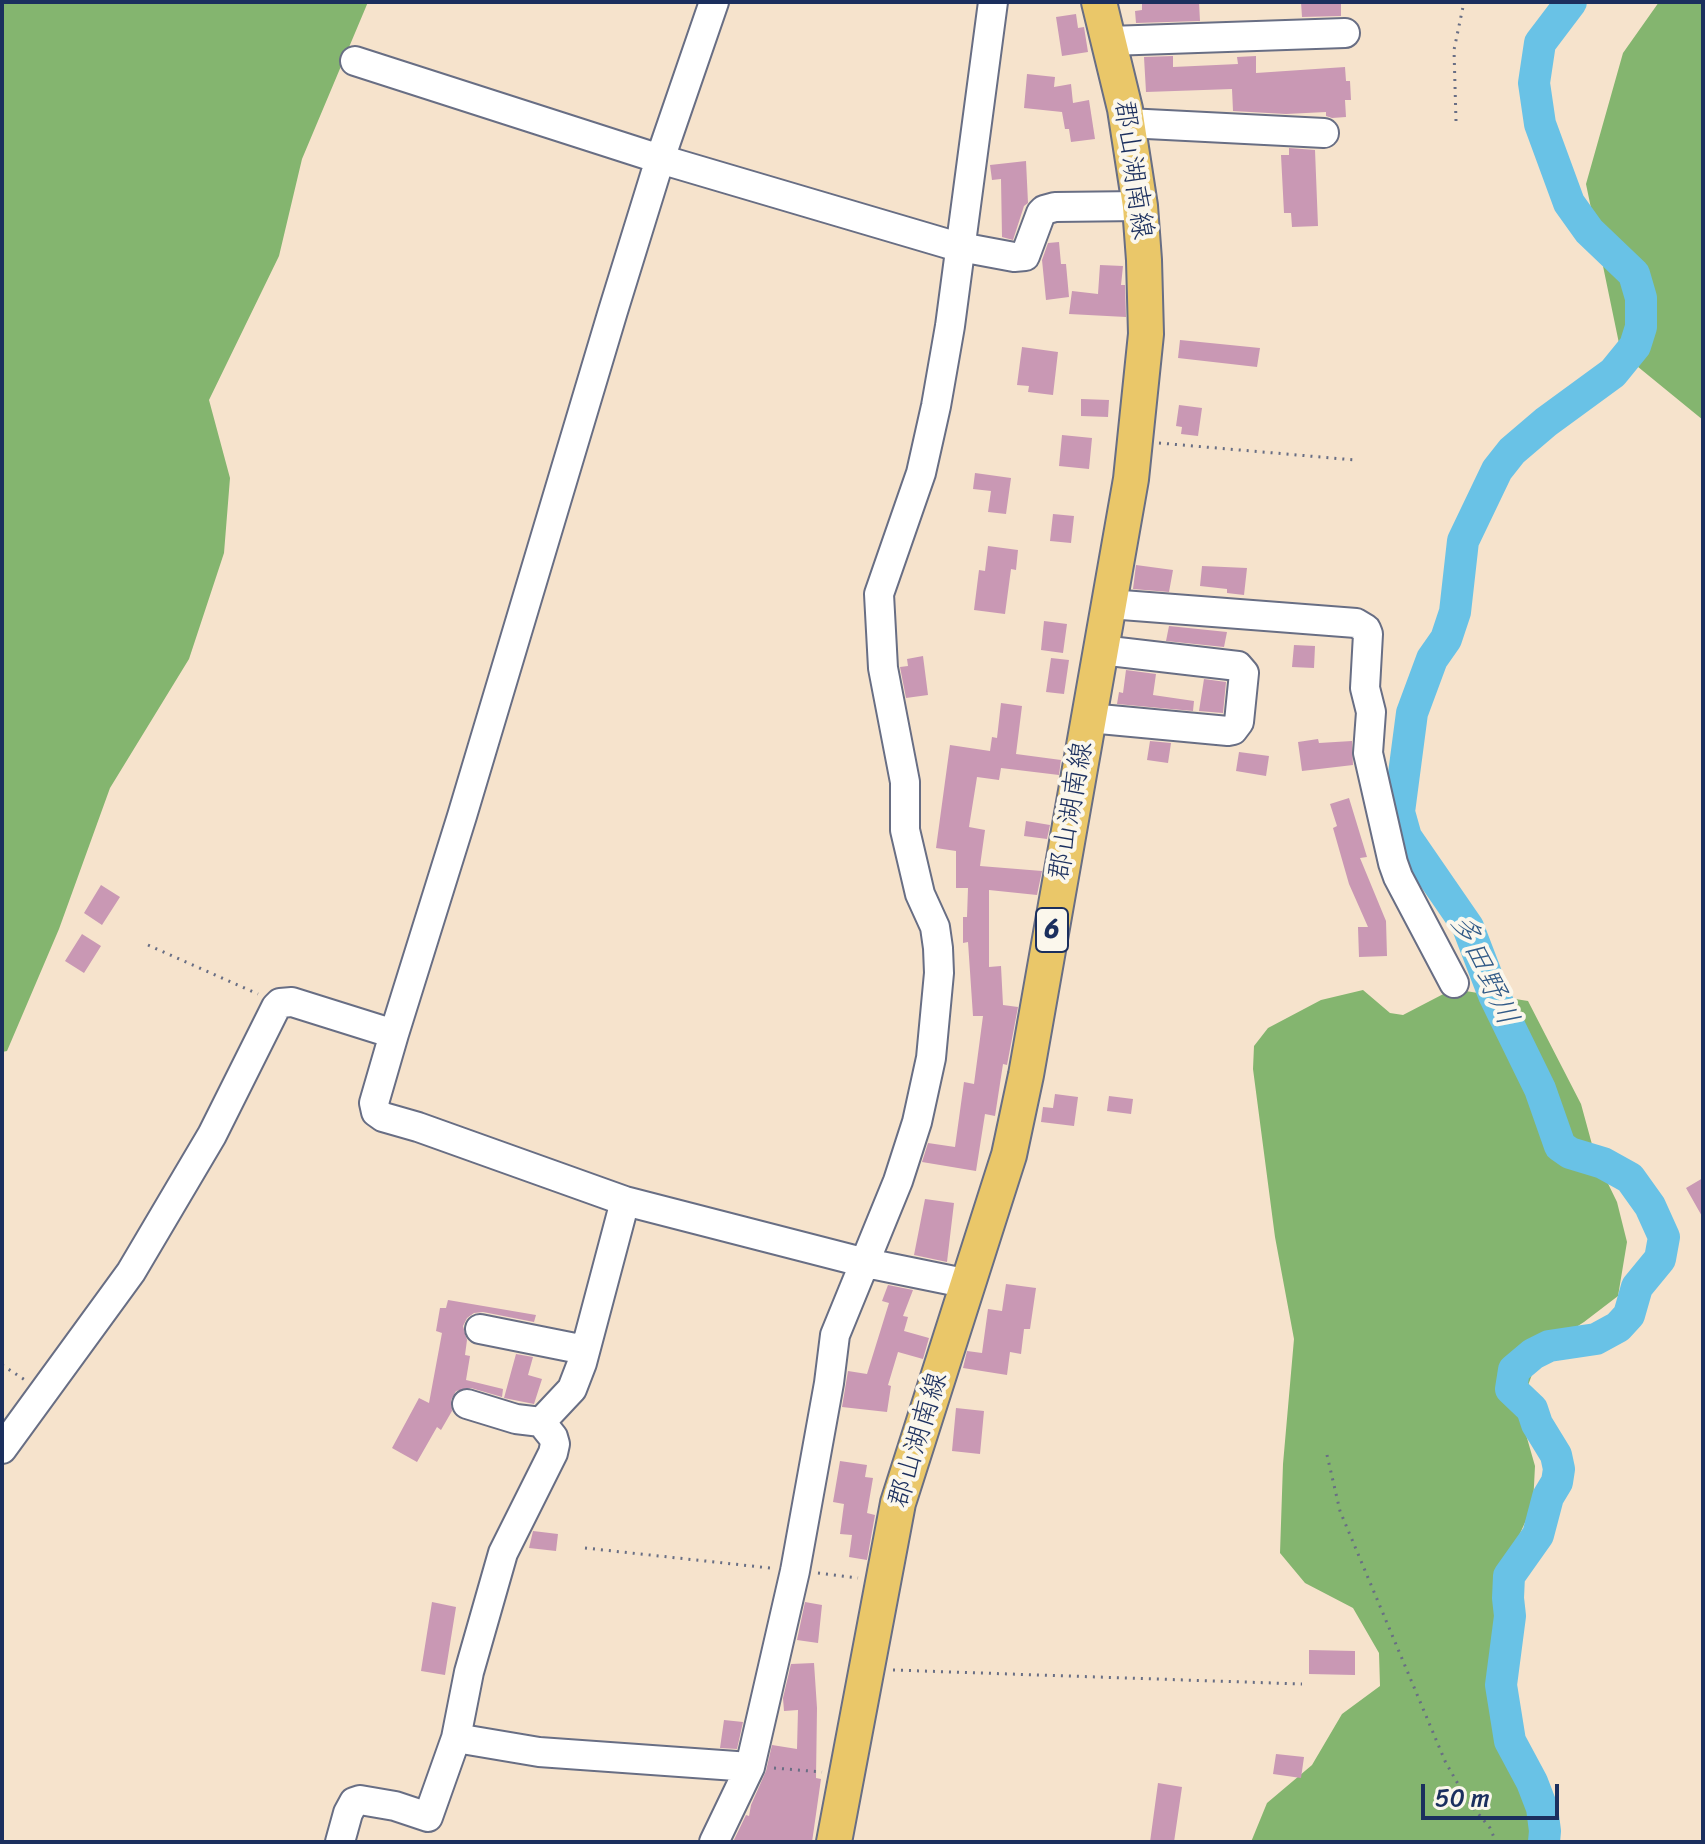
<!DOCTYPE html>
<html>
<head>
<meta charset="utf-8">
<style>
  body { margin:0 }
  #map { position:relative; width:1705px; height:1844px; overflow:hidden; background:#f6e3cc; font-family:Sriracha,sans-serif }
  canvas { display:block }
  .frame { position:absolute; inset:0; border:4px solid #1b2f5e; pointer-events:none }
  .scale { position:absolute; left:1421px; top:1784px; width:138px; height:36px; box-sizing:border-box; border:4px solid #1b2f5e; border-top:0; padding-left:10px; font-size:24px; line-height:28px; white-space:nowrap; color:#1b2f5e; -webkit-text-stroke:6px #fbf7ec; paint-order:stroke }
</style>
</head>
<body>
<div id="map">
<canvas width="1705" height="1844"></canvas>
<div class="frame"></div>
<div class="scale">50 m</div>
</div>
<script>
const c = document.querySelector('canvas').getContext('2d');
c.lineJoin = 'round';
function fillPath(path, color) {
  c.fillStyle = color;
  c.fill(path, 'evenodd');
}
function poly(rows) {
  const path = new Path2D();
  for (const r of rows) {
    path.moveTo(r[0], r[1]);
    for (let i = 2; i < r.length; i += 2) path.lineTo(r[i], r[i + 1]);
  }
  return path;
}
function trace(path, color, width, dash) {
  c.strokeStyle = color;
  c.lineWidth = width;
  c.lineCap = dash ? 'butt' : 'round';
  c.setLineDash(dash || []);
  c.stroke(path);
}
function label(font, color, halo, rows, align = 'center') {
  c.font = font + ' Sriracha,"Klee One",sans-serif';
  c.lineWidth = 8;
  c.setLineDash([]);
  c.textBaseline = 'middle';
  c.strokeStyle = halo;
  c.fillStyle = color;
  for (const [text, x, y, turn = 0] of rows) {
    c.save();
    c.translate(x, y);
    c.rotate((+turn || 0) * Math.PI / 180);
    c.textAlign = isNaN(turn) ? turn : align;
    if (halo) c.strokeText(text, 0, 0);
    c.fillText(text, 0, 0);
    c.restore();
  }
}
const forest = poly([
  [2,2,368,2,302,159,279,256,209,400,230,478,224,553,189,659,110,788,59,929,7,1051,2,1052],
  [1659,2,1703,2,1703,420,1621,353,1586,184,1623,53],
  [1453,989,1528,1001,1581,1104,1596,1159,1617,1202,1627,1242,1618,1296,1584,1322,1541,1350,1519,1410,1535,1466,1533,1505,1517,1540,1492,1650,1531,1820,1532,1842,1251,1842,1267,1803,1312,1765,1342,1714,1380,1686,1379,1653,1353,1608,1305,1583,1280,1553,1283,1464,1294,1339,1275,1237,1253,1069,1254,1046,1268,1028,1321,1000,1363,990,1390,1013,1403,1015]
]);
const river = poly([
  [1544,1842,1545,1831,1542,1808,1532,1782,1510,1741,1501,1685,1510,1616,1508,1598,1509,1576,1538,1535,1548,1497,1557,1482,1559,1469,1556,1455,1537,1424,1532,1409,1511,1389,1514,1370,1533,1354,1549,1346,1596,1339,1618,1327,1629,1315,1637,1287,1660,1259,1664,1237,1650,1206,1630,1178,1603,1163,1570,1153,1560,1146,1540,1089,1494,995,1468,927,1406,837,1399,812,1412,713,1432,659,1446,639,1455,612,1463,541,1497,470,1512,451,1546,422,1613,373,1635,346,1641,327,1641,298,1634,274,1589,231,1569,203,1540,124,1534,83,1540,43,1571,2]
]);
const building = poly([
  [1142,2,1199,2,1200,21,1136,23,1135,11,1142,10],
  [1301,2,1341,2,1341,16,1302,17],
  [1076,14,1078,28,1084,27,1088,52,1062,56,1056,17],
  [1173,56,1173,67,1238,64,1237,57,1256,56,1256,73,1345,67,1346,81,1350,81,1351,100,1345,100,1346,117,1332,118,1326,116,1326,112,1286,114,1233,111,1232,89,1146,92,1144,57],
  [1027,74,1055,77,1054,87,1071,84,1073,103,1089,100,1095,139,1071,142,1069,129,1065,129,1062,112,1024,108],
  [1289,148,1315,150,1318,226,1292,227,1291,213,1284,213,1281,155,1289,155],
  [1026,161,1028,203,1024,206,1013,240,1002,237,1001,179,992,180,990,165],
  [1059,242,1061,264,1066,264,1069,297,1046,300,1042,260,1048,243],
  [1100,265,1123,266,1121,285,1125,285,1126,317,1069,314,1072,291,1098,294],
  [1180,340,1260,348,1257,367,1178,358],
  [1022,347,1058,352,1053,395,1028,392,1029,386,1017,385],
  [1081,399,1109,400,1108,417,1081,416],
  [1179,405,1202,408,1198,436,1181,434,1182,427,1176,426],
  [1062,435,1092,438,1089,469,1059,466],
  [975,473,1011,478,1006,514,988,512,991,491,973,489],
  [1053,514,1074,516,1071,543,1050,541],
  [988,546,1018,550,1016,570,1011,569,1005,614,974,610,979,570,985,571],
  [1136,565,1173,570,1169,592,1133,589],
  [1202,566,1247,568,1244,595,1227,593,1227,589,1200,586],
  [1044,621,1067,624,1063,653,1041,650],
  [1169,626,1227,632,1224,647,1166,641],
  [1294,645,1315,646,1314,668,1292,667],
  [923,656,928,695,906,698,900,667,908,666,907,659],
  [1051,658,1069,660,1064,694,1046,692],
  [1126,670,1156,674,1153,695,1194,701,1193,711,1117,704,1119,692,1123,693],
  [1204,679,1226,682,1223,713,1199,711],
  [1001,703,1022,706,1016,754,1061,760,1059,775,1001,768,999,780,977,777,969,827,985,830,980,866,1042,871,1037,895,989,890,989,967,1001,966,1003,1005,1018,1007,1007,1065,1003,1064,995,1116,985,1114,976,1171,922,1162,928,1143,955,1147,964,1082,974,1084,983,1016,973,1016,968,942,963,943,963,917,967,917,968,888,956,888,956,851,936,848,950,745,990,751,992,737,997,738],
  [1318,739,1319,743,1352,741,1353,765,1302,771,1298,742],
  [1150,741,1171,743,1168,763,1147,760],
  [1239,752,1269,756,1266,776,1236,771],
  [1349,798,1367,857,1360,858,1386,921,1387,956,1359,957,1358,927,1368,927,1349,884,1333,828,1337,826,1330,804],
  [1026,821,1050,825,1047,839,1024,836],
  [101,885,120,897,102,925,84,913],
  [82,934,101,946,84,973,65,961],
  [1055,1094,1078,1097,1074,1126,1041,1122,1043,1107,1053,1108],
  [1109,1096,1133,1099,1131,1114,1107,1111],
  [1703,1178,1703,1218,1686,1188],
  [925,1199,954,1203,947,1262,914,1255],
  [1006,1284,1036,1288,1030,1329,1024,1329,1021,1354,1010,1352,1007,1375,963,1368,967,1351,982,1353,988,1309,1002,1311],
  [888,1285,913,1290,903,1316,908,1317,904,1331,929,1338,923,1359,898,1352,888,1385,891,1386,887,1412,842,1407,848,1371,867,1374,889,1303,882,1301],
  [448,1300,536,1315,534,1322,483,1312,474,1313,467,1318,463,1326,467,1340,465,1355,470,1356,466,1380,503,1389,502,1397,471,1388,456,1391,451,1400,452,1411,441,1430,437,1427,417,1462,392,1448,419,1398,429,1403,442,1333,436,1331,440,1308,446,1308],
  [516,1354,533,1357,528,1375,542,1379,534,1404,504,1398],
  [956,1408,984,1411,980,1454,952,1451],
  [840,1461,867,1465,865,1477,873,1478,867,1513,875,1515,867,1560,849,1557,852,1535,840,1534,844,1504,833,1502],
  [533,1531,558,1534,556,1551,529,1548],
  [432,1602,456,1607,445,1675,421,1671],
  [805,1602,822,1605,818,1643,797,1640],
  [1309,1650,1355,1651,1355,1675,1309,1674],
  [814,1663,817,1708,816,1778,821,1779,812,1842,733,1842,746,1815,749,1816,751,1805,766,1771,772,1745,797,1749,798,1710,784,1711,783,1698,791,1664],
  [724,1720,743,1722,737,1749,720,1748],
  [1276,1754,1304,1757,1301,1778,1273,1774],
  [1158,1783,1182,1787,1174,1842,1150,1842]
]);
const path = poly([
  [1456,121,1454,50,1464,2],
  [1159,443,1355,460],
  [148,945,258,994],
  [2,1365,25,1380],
  [1327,1455,1340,1511,1445,1761,1467,1800,1490,1828,1496,1842],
  [585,1548,770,1568],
  [818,1573,858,1578],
  [893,1670,1302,1684],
  [774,1768,822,1772]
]);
const minor = poly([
  [714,2,660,159,613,311,462,816,394,1034,374,1103,376,1112,383,1117,418,1127,625,1201,866,1263,969,1284],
  [1109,41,1345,33],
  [355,61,660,159,955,246,1014,257,1025,256,1041,213,1044,210,1055,207,1140,206],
  [1127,123,1324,133],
  [1109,604,1356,623,1366,629,1368,634,1365,688,1371,712,1368,753,1393,863,1398,877,1454,983],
  [1089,718,1228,731,1233,730,1239,722,1244,673,1238,666,1101,650],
  [480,1329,585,1350],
  [467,1404,516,1419,541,1422,572,1389,582,1363,625,1201],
  [2,1449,131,1272,212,1135,276,1007,280,1003,292,1002,394,1034],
  [456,1738,539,1752,750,1767],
  [340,1842,348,1813,354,1802,360,1800,395,1806,428,1817,456,1738,469,1672,503,1553,553,1453,555,1444,553,1437,541,1422],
  [714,1842,750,1767,795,1571,829,1383,835,1335,898,1181,917,1122,931,1058,939,973,938,948,935,927,920,894,905,830,905,782,883,668,879,594,921,473,936,406,950,326,993,2]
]);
const major = poly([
  [834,1842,898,1503,1009,1155,1026,1075,1131,479,1146,334,1144,260,1140,206,1125,109,1099,2]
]);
const shields = [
  [1052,930,32]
];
const shieldNames = [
  ["6",1052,930]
];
const streetNames = [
  ["郡山湖南線",1132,170,82],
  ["郡山湖南線",1072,811,-80],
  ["郡山湖南線",919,1440,-73]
];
const waterNames = [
  ["多田野川",1483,970,65]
];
fillPath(forest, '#84b56f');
trace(river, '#69c2e6', 32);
fillPath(building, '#c998b4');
trace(minor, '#686e84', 32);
trace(major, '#686e84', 38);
trace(path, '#686e84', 3, [2, 6]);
trace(minor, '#fff', 28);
trace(major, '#eac769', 34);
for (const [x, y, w] of shields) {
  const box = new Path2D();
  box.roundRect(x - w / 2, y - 22, w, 44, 6);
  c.fillStyle = '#fbf7ec';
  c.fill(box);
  trace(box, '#1b2f5e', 2);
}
label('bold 26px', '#1b2f5e', null, shieldNames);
label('28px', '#1b2f5e', '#fbf7ec', streetNames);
label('italic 30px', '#325b87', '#fbf7ec', waterNames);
</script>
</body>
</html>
